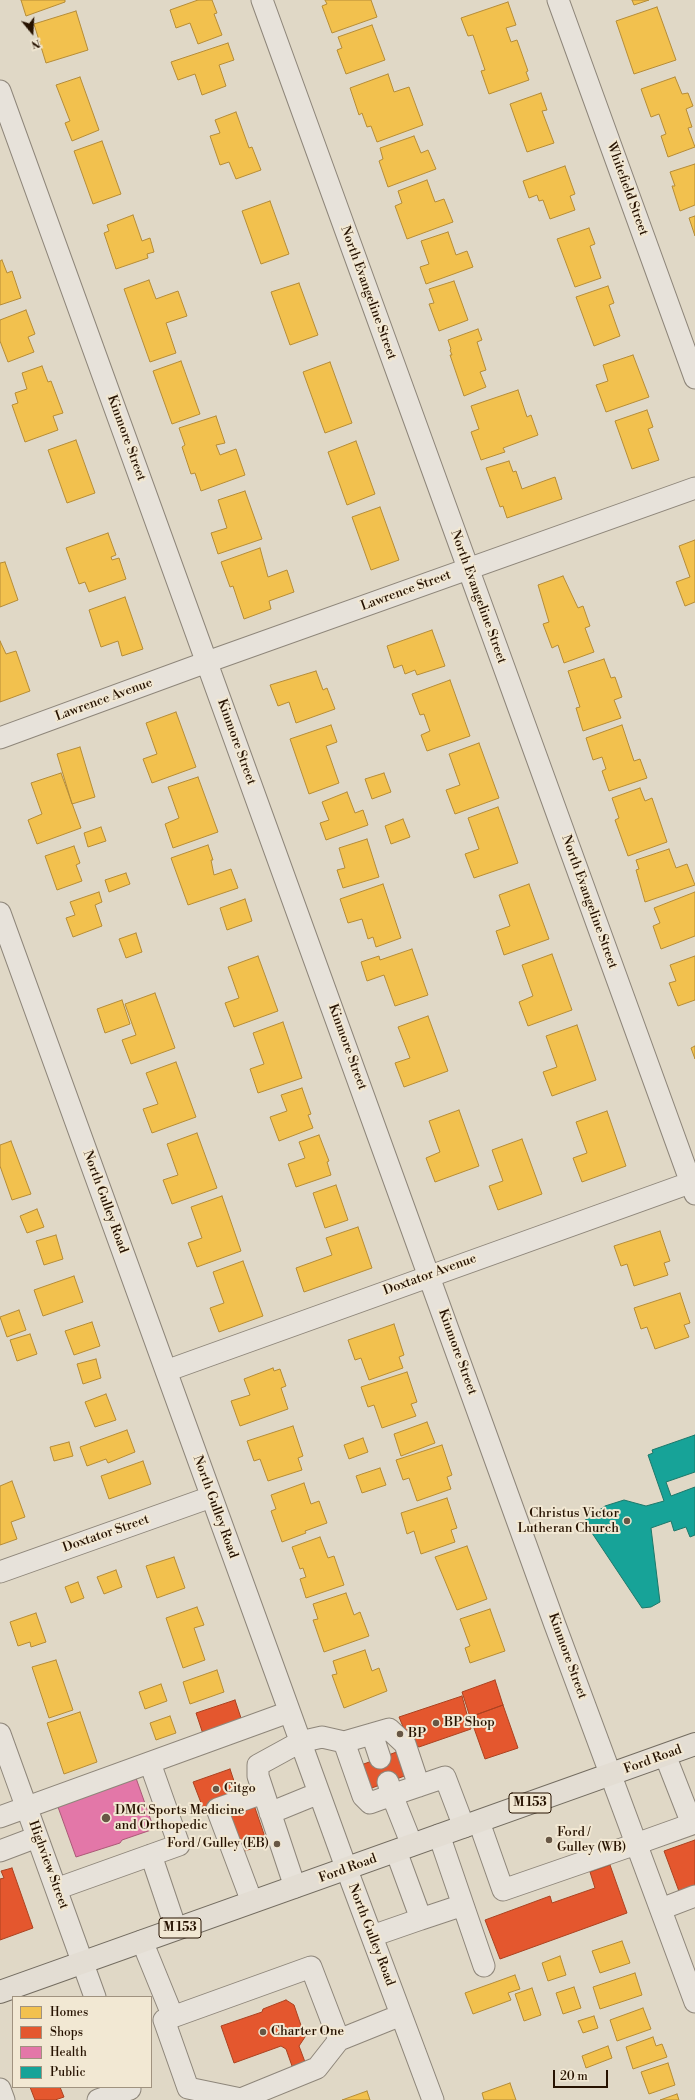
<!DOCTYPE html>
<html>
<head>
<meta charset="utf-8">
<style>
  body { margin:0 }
  #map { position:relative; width:695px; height:2100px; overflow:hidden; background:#e0d8c6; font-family:"Libre Bodoni",serif }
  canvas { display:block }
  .legend { position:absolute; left:12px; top:1996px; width:140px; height:92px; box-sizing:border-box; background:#f2e8d3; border:1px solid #a0927f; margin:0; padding:5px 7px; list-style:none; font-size:12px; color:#261200 }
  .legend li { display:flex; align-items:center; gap:8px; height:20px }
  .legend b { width:20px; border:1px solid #a0927f }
  .north { position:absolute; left:12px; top:12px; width:40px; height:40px; -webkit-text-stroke:3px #f2e8d3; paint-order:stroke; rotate:162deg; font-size:11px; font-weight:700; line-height:16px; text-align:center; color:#261200 }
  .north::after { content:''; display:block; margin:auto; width:14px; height:18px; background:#261200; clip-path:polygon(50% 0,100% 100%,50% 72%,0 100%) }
  .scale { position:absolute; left:553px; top:2070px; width:55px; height:18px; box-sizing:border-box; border:2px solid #261200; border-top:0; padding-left:5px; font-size:12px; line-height:14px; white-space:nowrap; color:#261200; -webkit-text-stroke:3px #f2e8d3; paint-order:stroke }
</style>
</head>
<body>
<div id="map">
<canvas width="695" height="2100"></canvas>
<ul class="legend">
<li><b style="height:11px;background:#f2c14e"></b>Homes</li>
<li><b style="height:11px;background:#e4572e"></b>Shops</li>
<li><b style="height:11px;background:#e377a8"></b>Health</li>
<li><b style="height:11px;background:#17a398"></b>Public</li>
</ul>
<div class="north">N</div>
<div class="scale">20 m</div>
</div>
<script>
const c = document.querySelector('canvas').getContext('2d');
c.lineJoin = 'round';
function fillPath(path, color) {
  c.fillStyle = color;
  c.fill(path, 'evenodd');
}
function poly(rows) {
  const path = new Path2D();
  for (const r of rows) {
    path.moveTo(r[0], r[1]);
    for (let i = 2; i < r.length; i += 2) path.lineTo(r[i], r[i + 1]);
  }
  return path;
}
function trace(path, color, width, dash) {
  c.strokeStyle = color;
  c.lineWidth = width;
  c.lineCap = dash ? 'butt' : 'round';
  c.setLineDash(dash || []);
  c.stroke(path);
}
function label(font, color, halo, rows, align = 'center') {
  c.font = font + ' "Libre Bodoni",serif';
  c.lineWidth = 4;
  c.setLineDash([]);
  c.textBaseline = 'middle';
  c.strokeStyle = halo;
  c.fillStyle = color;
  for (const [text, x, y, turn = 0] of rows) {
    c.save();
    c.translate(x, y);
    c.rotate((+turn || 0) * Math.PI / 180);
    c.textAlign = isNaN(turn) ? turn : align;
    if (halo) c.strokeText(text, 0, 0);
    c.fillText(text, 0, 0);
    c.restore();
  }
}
const homes = poly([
  [21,0,65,0,65,2,26,16,21,0],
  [198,0,212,0,217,13,214,14,222,35,198,44,190,23,176,28,170,10,198,0],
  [325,0,371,0,377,17,332,33,322,6,327,4,325,0],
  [632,0,649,0,634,5,632,0],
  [508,2,516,25,506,28,511,42,517,40,528,71,526,72,529,80,489,94,481,71,485,70,473,35,468,36,461,18,508,2],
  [657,7,676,60,634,74,616,21,657,7],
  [76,11,88,50,46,63,34,24,76,11],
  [372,25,385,60,346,74,337,50,342,48,338,37,372,25],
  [228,43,234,60,219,65,226,86,202,95,195,74,178,80,171,62,228,43],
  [388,74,394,92,409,87,423,125,377,142,371,126,367,127,362,113,359,115,350,88,388,74],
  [80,77,99,130,72,141,65,123,70,121,56,85,80,77],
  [675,77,682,94,688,93,693,106,686,109,692,127,688,128,695,147,668,157,661,136,666,134,659,114,651,117,641,89,675,77],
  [541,93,547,110,542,111,554,143,527,152,510,104,541,93],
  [236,112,249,148,252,147,261,170,236,179,229,162,220,165,210,136,220,133,215,120,236,112],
  [414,136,421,153,428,150,436,169,388,187,379,161,383,159,380,148,414,136],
  [102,141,121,194,93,204,74,151,102,141],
  [695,164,695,205,680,211,672,186,675,186,670,172,695,164],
  [565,166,575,194,570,196,575,210,550,219,543,200,539,201,537,195,529,198,523,181,565,166],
  [427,180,435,202,444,199,453,222,407,239,395,206,402,203,398,191,427,180],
  [270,201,289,254,261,264,242,211,270,201],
  [133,215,142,241,150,238,154,252,147,254,148,258,116,269,104,233,109,231,107,225,133,215],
  [695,216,695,236,689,218,695,216],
  [589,228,595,244,590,246,601,278,575,287,557,239,589,228],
  [448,232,456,255,467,251,473,267,426,284,420,267,429,264,421,241,448,232],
  [2,260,7,273,12,271,21,298,0,305,0,261,2,260],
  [149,280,156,299,178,291,187,316,166,323,176,353,150,362,124,289,149,280],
  [454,281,468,320,439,331,429,304,434,303,429,289,454,281],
  [299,283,318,335,290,345,271,292,299,283],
  [608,286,614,303,609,305,620,336,594,346,576,297,608,286],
  [26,310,35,334,28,337,34,352,8,362,0,341,0,320,26,310],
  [478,329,482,340,477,342,486,370,480,372,486,387,464,396,450,355,452,355,450,350,451,349,448,340,478,329],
  [633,355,649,397,606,412,596,385,608,381,603,365,633,355],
  [181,361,200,414,172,424,153,371,181,361],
  [330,362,352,423,325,433,303,372,330,362],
  [42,366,48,382,51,381,63,413,53,416,58,430,25,442,12,405,18,403,15,393,27,389,22,373,42,366],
  [518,390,527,417,531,415,538,435,503,448,505,452,481,460,471,432,479,429,471,406,518,390],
  [647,410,653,427,648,429,659,460,632,469,615,421,647,410],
  [216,416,225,443,216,445,220,455,236,449,245,475,201,491,195,473,191,474,182,447,185,445,179,428,216,416],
  [76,440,95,493,67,503,48,450,76,440],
  [356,441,375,494,347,505,328,452,356,441],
  [509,461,513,472,516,471,522,489,555,477,562,499,507,518,503,506,500,507,486,468,509,461],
  [245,491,262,539,218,554,211,533,227,528,218,500,245,491],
  [380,507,399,560,371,570,352,517,380,507],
  [108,533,116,555,111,557,112,560,119,558,126,579,89,592,85,582,79,584,66,548,108,533],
  [695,540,695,602,685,606,676,582,690,577,679,546,695,540],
  [260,548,268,577,287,570,294,592,269,601,271,609,244,619,233,586,230,587,221,562,260,548],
  [5,562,18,600,0,607,0,563,5,562],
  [563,576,578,608,583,606,590,626,585,628,594,652,564,663,558,645,552,648,543,624,549,622,538,585,563,576],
  [125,597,143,649,122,656,118,641,101,647,89,610,125,597],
  [432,630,445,666,417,675,415,670,405,674,402,665,394,668,387,646,432,630],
  [0,641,6,654,16,651,30,691,0,702,0,641],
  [604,659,611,678,615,677,622,697,614,700,621,718,583,731,576,708,580,707,568,671,604,659],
  [316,671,323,690,327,688,335,709,296,723,289,702,278,706,270,685,316,671],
  [450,680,470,736,427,751,421,735,430,731,424,714,420,715,412,694,450,680],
  [176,712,196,767,152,783,143,759,157,754,146,723,176,712],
  [331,725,337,742,326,746,339,783,309,794,290,739,331,725],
  [622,725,634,761,640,759,647,778,609,791,602,771,606,769,602,757,593,760,586,738,622,725],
  [479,743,499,798,455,814,446,790,460,785,449,754,479,743],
  [80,747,95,797,72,804,57,754,80,747],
  [61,773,81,828,37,844,28,820,42,814,31,783,61,773],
  [384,773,391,792,372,799,365,779,384,773],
  [198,777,218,832,173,848,165,824,179,818,168,787,198,777],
  [640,788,645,801,652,798,667,842,628,856,615,820,619,818,612,798,640,788],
  [347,792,355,813,363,810,368,825,326,840,320,823,329,820,322,802,347,792],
  [498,807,518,863,474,878,465,854,479,849,468,818,498,807],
  [403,819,410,837,391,844,385,826,403,819],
  [101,827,106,841,88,847,84,833,101,827],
  [367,839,379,877,343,888,337,870,345,868,339,848,367,839],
  [208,845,213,860,211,860,214,875,231,869,238,888,188,905,171,858,208,845],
  [74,846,80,863,76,865,82,881,57,890,45,856,74,846],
  [669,849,676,868,687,864,695,885,645,902,636,870,639,869,636,860,669,849],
  [126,873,130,884,109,892,105,880,126,873],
  [383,884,401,938,376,947,373,937,368,939,362,919,348,923,340,899,383,884],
  [529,884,549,939,504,955,496,931,510,926,499,895,529,884],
  [99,892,102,902,95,905,102,926,73,937,66,918,75,915,70,902,99,892],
  [695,892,695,936,661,949,653,926,660,923,654,908,695,892],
  [245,899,252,921,227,930,220,908,245,899],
  [136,933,142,952,126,958,119,939,136,933],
  [412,949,428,995,395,1006,384,975,367,981,361,962,379,956,380,960,412,949],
  [552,954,572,1010,528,1026,519,1002,533,996,522,965,552,954],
  [258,956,278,1011,234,1027,225,1003,239,998,228,967,258,956],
  [695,956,695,1000,678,1006,669,983,676,981,670,965,695,956],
  [155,993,175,1048,131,1064,122,1040,136,1035,125,1004,155,993],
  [122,1000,130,1024,105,1033,97,1009,122,1000],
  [428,1016,448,1071,404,1087,395,1063,410,1058,398,1027,428,1016],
  [283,1022,302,1078,258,1093,250,1069,264,1064,253,1033,283,1022],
  [577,1025,596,1080,552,1096,543,1072,557,1067,546,1036,577,1025],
  [695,1046,695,1059,691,1048,695,1046],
  [176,1062,196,1117,152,1133,143,1109,158,1104,146,1073,176,1062],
  [302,1088,311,1114,308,1115,313,1128,279,1141,270,1117,287,1111,281,1095,302,1088],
  [459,1110,479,1166,435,1182,426,1158,440,1152,429,1121,459,1110],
  [607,1111,626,1166,582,1182,573,1158,587,1153,576,1122,607,1111],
  [197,1133,217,1188,172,1204,163,1180,178,1175,167,1144,197,1133],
  [319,1135,329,1161,327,1162,331,1175,296,1187,288,1164,305,1158,299,1142,319,1135],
  [522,1139,542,1194,498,1210,489,1186,503,1181,492,1150,522,1139],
  [11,1141,31,1194,12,1200,0,1166,0,1145,11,1141],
  [336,1185,348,1220,325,1228,313,1193,336,1185],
  [222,1196,241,1251,197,1267,188,1243,202,1238,191,1207,222,1196],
  [37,1209,44,1227,27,1233,20,1216,37,1209],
  [358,1227,372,1268,304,1292,296,1268,332,1255,326,1238,358,1227],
  [660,1231,670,1261,664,1263,668,1275,634,1286,627,1264,621,1266,614,1246,660,1231],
  [56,1235,63,1259,44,1265,36,1241,56,1235],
  [243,1261,263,1316,219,1332,210,1308,224,1303,213,1272,243,1261],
  [74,1276,83,1302,43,1316,34,1290,74,1276],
  [680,1293,690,1323,684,1325,689,1337,655,1349,647,1327,641,1329,634,1308,680,1293],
  [19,1310,26,1330,7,1337,0,1317,19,1310],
  [92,1322,100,1346,74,1355,65,1331,92,1322],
  [394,1324,404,1355,399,1357,403,1368,369,1380,361,1358,355,1360,348,1340,394,1324],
  [30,1334,37,1354,17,1361,10,1340,30,1334],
  [96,1359,101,1378,83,1384,77,1364,96,1359],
  [273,1368,274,1371,280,1369,286,1386,281,1388,288,1409,240,1426,231,1401,250,1395,244,1379,273,1368],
  [407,1372,417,1402,411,1404,416,1416,382,1428,374,1405,368,1407,361,1387,407,1372],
  [106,1394,116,1420,95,1427,85,1402,106,1394],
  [427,1422,435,1443,401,1456,394,1434,427,1422],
  [293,1426,303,1456,298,1458,302,1470,268,1481,260,1459,254,1461,247,1441,293,1426],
  [127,1430,135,1452,108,1463,106,1459,87,1466,80,1447,127,1430],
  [363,1438,368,1452,349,1459,344,1445,363,1438],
  [69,1442,73,1456,54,1461,50,1447,69,1442],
  [442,1445,452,1475,447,1477,451,1489,417,1501,409,1478,403,1480,396,1460,442,1445],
  [143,1461,151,1484,109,1499,101,1476,143,1461],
  [380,1468,386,1485,362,1493,356,1476,380,1468],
  [12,1481,25,1517,11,1522,17,1539,0,1545,0,1486,12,1481],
  [304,1483,311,1504,319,1501,327,1523,305,1531,306,1533,282,1542,271,1511,276,1509,271,1495,304,1483],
  [447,1498,457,1528,451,1530,455,1542,421,1554,414,1531,407,1534,401,1513,447,1498],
  [320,1537,328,1558,334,1556,344,1585,306,1598,300,1579,306,1577,303,1568,300,1569,292,1547,320,1537],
  [467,1546,487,1599,457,1610,435,1557,467,1546],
  [174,1557,185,1588,157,1598,146,1566,174,1557],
  [116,1570,122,1587,104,1594,97,1577,116,1570],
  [78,1582,84,1598,71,1603,65,1587,78,1582],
  [346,1593,354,1615,360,1612,369,1636,324,1652,313,1620,318,1619,313,1604,346,1593],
  [197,1607,204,1625,194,1628,205,1660,183,1668,166,1618,197,1607],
  [490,1609,505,1651,470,1663,465,1648,470,1646,460,1619,490,1609],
  [36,1613,46,1642,31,1647,30,1642,18,1646,10,1622,36,1613],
  [365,1650,372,1671,379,1668,387,1691,344,1708,332,1675,337,1674,333,1661,365,1650],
  [56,1660,73,1710,49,1718,32,1667,56,1660],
  [217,1670,224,1692,190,1704,183,1682,217,1670],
  [161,1684,167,1701,145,1709,139,1692,161,1684],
  [80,1712,97,1762,64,1774,47,1723,80,1712],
  [170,1716,176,1733,156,1740,150,1723,170,1716],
  [622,1941,630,1963,600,1973,592,1951,622,1941],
  [560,1956,566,1975,548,1981,542,1963,560,1956],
  [635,1973,642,1995,600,2009,593,1987,635,1973],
  [515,1975,520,1989,508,1993,511,2000,473,2014,465,1993,515,1975],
  [574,1987,581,2008,563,2014,556,1993,574,1987],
  [532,1988,541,2015,524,2021,515,1994,532,1988],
  [643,2008,651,2029,617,2041,610,2020,643,2008],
  [594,2016,598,2028,583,2033,578,2021,594,2016],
  [653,2037,656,2046,662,2044,667,2057,633,2069,626,2047,653,2037],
  [608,2046,612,2058,586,2068,582,2056,608,2046],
  [668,2063,675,2085,649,2094,641,2072,668,2063],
  [510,2083,516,2100,484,2100,482,2093,510,2083],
  [367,2091,370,2100,342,2100,367,2091],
  [677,2094,679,2100,660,2100,677,2094]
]);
const shops = poly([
  [495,1680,503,1705,470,1717,462,1692,495,1680],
  [462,1696,471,1729,419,1747,409,1741,399,1717,462,1696],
  [235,1700,242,1721,203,1734,196,1713,235,1700],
  [503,1705,518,1748,485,1759,470,1717,503,1705],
  [402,1750,410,1774,369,1789,361,1765,402,1750],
  [230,1769,239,1796,203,1808,193,1782,230,1769],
  [253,1802,267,1843,242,1852,227,1810,253,1802],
  [695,1840,695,1889,680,1894,664,1851,695,1840],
  [610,1865,627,1913,500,1959,485,1920,550,1896,552,1903,595,1888,590,1872,610,1865],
  [12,1868,33,1928,0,1940,0,1879,4,1878,1,1871,12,1868],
  [286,2000,294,2005,305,2037,299,2046,305,2062,292,2066,286,2049,281,2046,234,2063,221,2026,262,2012,263,2009,286,2000],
  [30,2087,60,2087,64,2097,55,2100,35,2100,30,2087]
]);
const health = poly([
  [136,1778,154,1829,122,1840,120,1843,76,1857,58,1807,136,1778]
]);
const public = poly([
  [695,1435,695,1472,666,1482,671,1496,695,1487,695,1535,690,1537,686,1527,674,1531,671,1521,651,1528,660,1602,651,1607,642,1608,584,1521,605,1506,624,1500,646,1506,664,1501,648,1455,653,1453,652,1450,695,1435]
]);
const minor = poly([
  [262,0,695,1194],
  [558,0,695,378],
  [0,91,555,1625,695,2002],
  [0,738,207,662,695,488],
  [0,913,347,1870,433,2100],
  [166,1371,695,1181],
  [0,1572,211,1497],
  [0,1734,95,1997],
  [372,1734,380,1758],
  [344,1742,389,1729,405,1744,419,1786],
  [270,1813,319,1793],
  [0,1817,289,1712],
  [479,1822,503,1890,636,1844,692,1824,665,1755],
  [412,1845,392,1795,445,1777,464,1827],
  [0,1851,37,1837],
  [396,1851,421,1919,463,1905,439,1835],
  [151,1855,176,1929],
  [295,1887,258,1776,258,1765,300,1742,322,1737,344,1742,363,1796,370,1803,392,1795,388,1782],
  [56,1889,179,1845,150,1763],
  [252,1902,217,1809,263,1793],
  [463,1905,484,1966],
  [661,1909,695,1896],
  [372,1936,421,1919],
  [142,1941,173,2017],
  [339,2040,311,1967,164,2020,188,2088,241,2099,317,2068,339,2040,401,2015],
  [0,2089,4,2100],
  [98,2100,130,2089]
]);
const major = poly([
  [0,1992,695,1744]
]);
const markers = [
  [627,1521,4,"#675745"],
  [436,1723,4,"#675745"],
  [400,1734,4,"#675745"],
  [216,1789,4,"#675745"],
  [106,1818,5,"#675745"],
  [549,1840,4,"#675745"],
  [277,1844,4,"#675745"],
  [263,2032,4,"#675745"]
];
const shields = [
  [530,1803,42],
  [180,1928,42]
];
const shieldNames = [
  ["M 153",530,1803],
  ["M 153",180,1928]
];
const streetNames = [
  ["Whitefield Street",627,189,70],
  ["North Evangeline Street",368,293,70],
  ["Kinmore Street",126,438,70],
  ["Lawrence Street",406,591,-20],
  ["North Evangeline Street",478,597,70],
  ["Lawrence Avenue",104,700,-20],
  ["Kinmore Street",236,742,70],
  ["North Evangeline Street",589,902,70],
  ["Kinmore Street",347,1047,70],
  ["North Gulley Road",105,1202,70],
  ["Doxtator Avenue",430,1275,-20],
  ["Kinmore Street",457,1352,70],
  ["North Gulley Road",215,1507,70],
  ["Doxtator Street",106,1534,-19],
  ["Kinmore Street",567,1656,70],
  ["Ford Road",653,1760,-20],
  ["Highview Street",48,1865,70],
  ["Ford Road",348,1869,-20],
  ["North Gulley Road",371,1935,69]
];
const poiNames = [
  ["Christus Victor",619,1514,"right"],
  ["Lutheran Church",619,1529,"right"],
  ["BP Shop",444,1723],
  ["BP",408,1734],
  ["Citgo",224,1789],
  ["DMC Sports Medicine",115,1811],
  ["and Orthopedic",115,1826],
  ["Ford /",557,1833],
  ["Gulley (WB)",557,1848],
  ["Ford / Gulley (EB)",269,1844,"right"],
  ["Charter One",271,2032]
];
fillPath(homes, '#f2c14e');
trace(homes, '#b58c37', 1);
fillPath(shops, '#e4572e');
trace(shops, '#ab4220', 1);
fillPath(health, '#e377a8');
trace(health, '#aa5976', 1);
fillPath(public, '#17a398');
trace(public, '#1c786a', 1);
trace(minor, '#8e867a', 23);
trace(major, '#736c60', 24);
trace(minor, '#e7e2da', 21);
trace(major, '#e3ddd3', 22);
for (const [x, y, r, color] of markers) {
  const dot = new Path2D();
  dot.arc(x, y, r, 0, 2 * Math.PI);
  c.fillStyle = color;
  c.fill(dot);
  trace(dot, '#f2e8d3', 1.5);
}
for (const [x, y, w] of shields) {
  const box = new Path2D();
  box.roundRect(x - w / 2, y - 10, w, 20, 3);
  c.fillStyle = '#f2e8d3';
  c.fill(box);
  trace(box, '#261200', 1);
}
label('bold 12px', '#261200', null, shieldNames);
label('13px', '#261200', '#f2e8d3', streetNames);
label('13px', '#261200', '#f2e8d3', poiNames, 'left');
</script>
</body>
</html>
